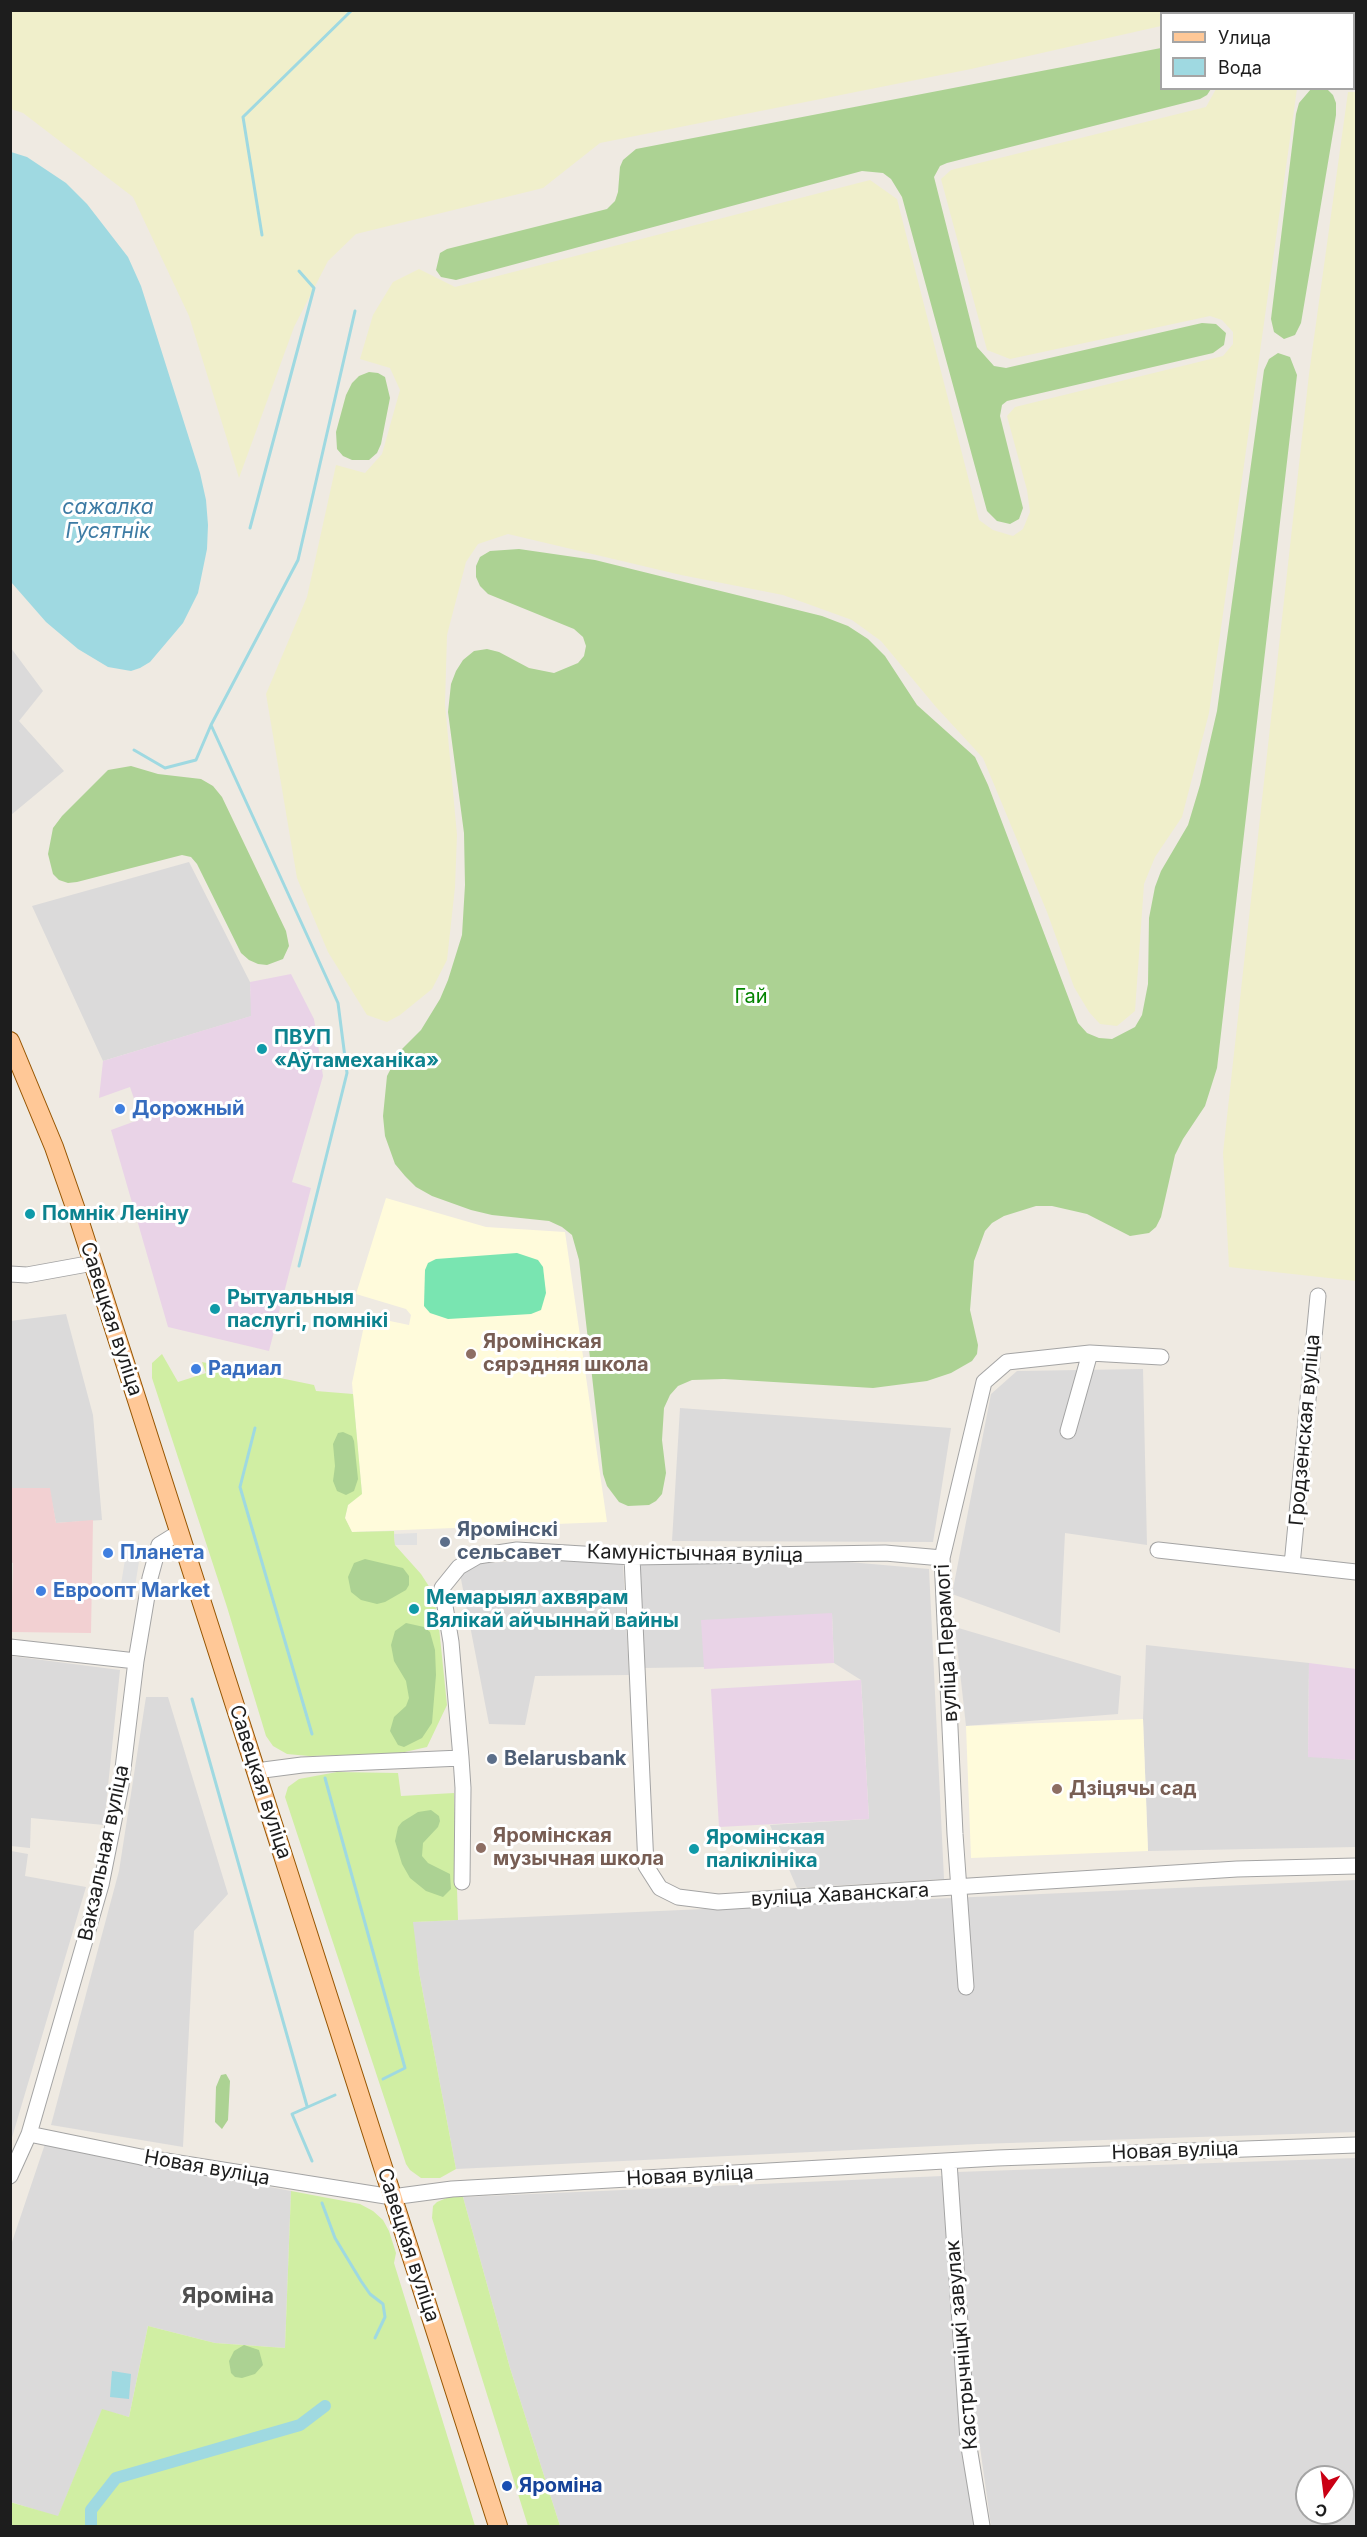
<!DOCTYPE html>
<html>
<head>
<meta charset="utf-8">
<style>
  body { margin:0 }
  #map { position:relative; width:1367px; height:2537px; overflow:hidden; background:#efeae2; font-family:Inter,sans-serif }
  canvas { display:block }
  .frame { position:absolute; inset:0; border:12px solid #1d1d1d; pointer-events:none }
  .legend { position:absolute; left:1160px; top:12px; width:195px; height:78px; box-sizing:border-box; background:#fff; border:2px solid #a5a5a5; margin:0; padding:8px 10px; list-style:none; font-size:18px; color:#1d1d1d }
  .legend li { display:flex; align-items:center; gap:12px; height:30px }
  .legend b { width:30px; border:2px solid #a5a5a5 }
  .north { position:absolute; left:1295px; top:2465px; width:60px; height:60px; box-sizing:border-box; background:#fff; border:2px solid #a5a5a5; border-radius:50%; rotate:194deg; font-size:16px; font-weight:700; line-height:24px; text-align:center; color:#1d1d1d }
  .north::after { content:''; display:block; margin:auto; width:21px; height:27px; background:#ca0015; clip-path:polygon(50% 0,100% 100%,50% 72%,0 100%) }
</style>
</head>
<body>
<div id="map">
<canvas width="1367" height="2537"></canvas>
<div class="frame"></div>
<ul class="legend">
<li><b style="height:8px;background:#ffc897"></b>Улица</li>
<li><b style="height:16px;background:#9fd9e1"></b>Вода</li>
</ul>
<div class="north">С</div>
</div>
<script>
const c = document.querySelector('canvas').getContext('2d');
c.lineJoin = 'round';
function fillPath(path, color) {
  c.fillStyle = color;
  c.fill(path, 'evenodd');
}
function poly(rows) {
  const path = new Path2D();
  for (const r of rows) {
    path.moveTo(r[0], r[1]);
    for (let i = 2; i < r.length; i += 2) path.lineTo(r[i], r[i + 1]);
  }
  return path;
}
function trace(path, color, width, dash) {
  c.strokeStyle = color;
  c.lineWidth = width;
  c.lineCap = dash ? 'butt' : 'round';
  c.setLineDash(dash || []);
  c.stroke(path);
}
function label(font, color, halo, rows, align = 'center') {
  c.font = font + ' Inter,sans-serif';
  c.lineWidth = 6;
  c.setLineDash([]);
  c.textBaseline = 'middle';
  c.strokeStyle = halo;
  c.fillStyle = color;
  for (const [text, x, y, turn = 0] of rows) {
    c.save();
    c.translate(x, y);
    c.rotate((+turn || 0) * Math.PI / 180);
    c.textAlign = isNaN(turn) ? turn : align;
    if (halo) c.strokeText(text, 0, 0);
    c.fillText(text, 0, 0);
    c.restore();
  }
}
const residential = poly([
  [11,648,43,691,19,721,64,771,11,815],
  [189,862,250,982,252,1016,103,1061,32,906],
  [66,1314,93,1415,102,1520,56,1523,50,1492,11,1490,10,1321],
  [1143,1369,1147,1545,1065,1533,1060,1633,952,1594,991,1394,1017,1371],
  [680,1408,951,1428,933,1542,672,1541],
  [548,1558,623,1563,629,1675,535,1676,525,1725,489,1724,460,1574,476,1564],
  [826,1560,929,1569,944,1879,797,1888,770,1825,869,1819,861,1680,834,1663,832,1614,706,1667,644,1668,638,1561],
  [955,1627,1121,1676,1118,1714,966,1726],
  [1146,1645,1309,1663,1308,1756,1356,1760,1356,1847,1148,1851,1143,1719],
  [11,1656,120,1670,104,1825,31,1818,30,1848,11,1846],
  [146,1697,168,1697,228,1894,194,1931,183,2147,51,2125,119,1871],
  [11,1851,28,1854,25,1876,86,1887,11,2141],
  [1356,1880,1356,2132,978,2144,456,2169,419,1972,412,1922],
  [45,2144,291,2191,285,2348,215,2343,148,2326,129,2417,102,2410,58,2517,11,2502,11,2245],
  [1356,2158,1356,2526,991,2526,974,2404,957,2172],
  [1307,2477,1343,2477,1343,2513,1307,2513],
  [943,2176,962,2453,974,2526,560,2526,510,2368,463,2197]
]);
const commercial = poly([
  [11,1488,50,1488,56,1523,93,1520,91,1633,11,1632,13,1563,10,1562]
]);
const industrial = poly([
  [291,974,314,1019,323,1076,292,1182,311,1188,269,1351,168,1327,111,1130,141,1119,130,1087,99,1098,103,1061,251,1016,250,982],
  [832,1613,834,1663,704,1669,701,1620],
  [1309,1663,1356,1669,1356,1760,1308,1757],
  [861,1680,869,1819,719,1827,711,1689]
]);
const education = poly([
  [386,1198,486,1227,565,1232,607,1522,352,1532,345,1518,348,1505,362,1493,352,1383,366,1316,409,1325,411,1315,406,1309,356,1294],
  [1143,1719,1148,1851,971,1858,966,1726]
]);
const farmland = poly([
  [11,10,1232,10,1232,11,1218,14,1162,14,1161,26,971,69,600,143,543,188,356,234,328,261,294,327,239,478,189,316,133,197,23,113,11,109],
  [1216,89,1297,89,1209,713,1182,817,1155,857,1144,884,1135,1011,1117,1026,1100,1024,1089,1012,1074,987,1047,912,983,758,936,707,881,641,852,620,783,595,681,575,508,534,478,544,466,562,447,635,445,704,457,835,455,887,447,960,432,989,400,1015,387,1022,367,1015,328,952,297,878,266,694,307,597,336,465,365,473,382,454,400,390,390,368,360,359,373,315,393,282,419,269,455,287,870,180,897,199,979,520,993,530,1013,536,1023,529,1030,512,1027,490,1007,416,1015,407,1223,356,1233,344,1233,332,1222,320,1210,316,1010,359,987,350,941,179,951,170,1206,107],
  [1348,92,1356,92,1356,1281,1229,1267,1223,1153,1309,374]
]);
const grass = poly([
  [162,1354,178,1382,206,1373,202,1362,314,1385,316,1391,353,1394,362,1494,348,1505,345,1518,352,1532,394,1531,395,1545,421,1574,432,1591,438,1618,447,1705,427,1747,396,1754,309,1756,287,1754,273,1746,266,1736,227,1607,152,1378,152,1363],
  [337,1772,398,1773,401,1796,454,1793,458,1920,413,1922,419,1972,456,2169,440,2178,421,2178,410,2170,406,2164,285,1797,288,1787,299,1779],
  [291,2191,360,2204,373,2211,383,2220,389,2231,396,2253,394,2263,475,2526,11,2526,10,2502,58,2516,102,2409,129,2417,148,2326,215,2343,285,2348],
  [463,2197,510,2368,560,2526,528,2526,432,2218,433,2206,437,2202,449,2197]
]);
const forest = poly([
  [1161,48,1162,88,1211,89,1207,95,1200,99,947,163,940,166,934,177,977,347,994,366,1006,368,1202,323,1216,324,1226,333,1224,345,1213,353,1007,401,1002,405,1000,416,1023,508,1019,519,1010,524,997,521,987,511,902,197,891,179,883,173,862,171,456,280,441,277,436,270,440,253,447,249,607,209,615,201,618,192,620,167,623,160,636,149],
  [1311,89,1327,89,1333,95,1336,103,1336,115,1301,323,1295,335,1284,339,1274,332,1271,319,1296,114,1299,103],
  [1278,353,1290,357,1297,375,1217,1068,1205,1106,1183,1139,1175,1155,1161,1217,1156,1227,1149,1233,1130,1236,1087,1214,1052,1206,1036,1206,1004,1216,992,1223,985,1231,974,1261,970,1310,978,1345,977,1354,972,1361,951,1373,927,1381,873,1388,724,1379,692,1380,678,1386,670,1395,664,1408,662,1440,666,1473,662,1494,656,1501,649,1505,628,1506,619,1502,607,1486,603,1474,579,1260,572,1235,562,1227,549,1221,492,1215,471,1210,432,1196,416,1187,405,1176,395,1164,385,1136,383,1116,387,1076,400,1051,421,1030,440,999,448,980,462,935,465,885,464,833,448,712,451,684,456,671,463,660,474,651,487,649,499,652,529,668,554,673,578,663,584,656,586,646,583,637,574,629,488,594,480,586,476,577,476,566,480,557,490,551,519,549,595,560,822,616,848,626,868,639,885,656,917,705,975,757,988,785,1078,1023,1087,1033,1099,1038,1112,1039,1135,1027,1142,1015,1148,984,1149,918,1155,887,1161,871,1188,825,1200,785,1217,711,1264,370,1269,359],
  [369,372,378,373,385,377,390,398,381,444,377,453,369,460,352,460,343,456,337,449,336,432,346,395,352,383,359,376],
  [131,766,158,774,201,779,213,786,222,797,286,931,289,946,283,959,267,965,258,964,249,960,241,953,197,864,191,857,182,855,77,882,68,883,59,880,53,874,48,854,53,828,62,816,108,770],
  [343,1432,352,1436,354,1441,358,1479,354,1491,346,1495,337,1491,333,1481,335,1466,333,1444,338,1433],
  [365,1559,403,1568,409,1576,409,1585,406,1590,385,1602,377,1604,361,1600,351,1592,348,1577,354,1563],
  [406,1623,424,1627,430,1632,435,1650,436,1675,432,1723,422,1738,404,1747,398,1745,390,1731,394,1717,406,1706,409,1698,406,1681,394,1661,391,1645,395,1631],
  [431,1810,439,1816,440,1821,438,1827,423,1843,422,1856,428,1863,450,1874,451,1889,443,1897,426,1891,410,1878,402,1864,395,1841,398,1827,402,1822,418,1812],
  [226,2074,230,2081,228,2120,222,2129,215,2122,216,2087,221,2075],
  [244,2345,259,2350,263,2365,255,2374,242,2378,235,2377,231,2373,229,2361,234,2351]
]);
const pitch = poly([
  [517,1253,538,1260,543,1267,546,1293,541,1310,531,1314,448,1319,430,1313,424,1306,425,1270,428,1263,436,1259]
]);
const parking = poly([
  [417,1533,417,1545,395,1545,394,1534],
  [127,1547,141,1549,133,1599,119,1597]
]);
const water = poly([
  [11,152,27,157,66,183,87,204,128,257,141,286,200,473,206,500,208,525,207,549,198,593,183,623,150,662,140,668,131,671,108,667,78,649,46,622,11,582],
  [112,2371,131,2374,129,2399,110,2397]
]);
const stream = poly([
  [262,235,243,117,352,10],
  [250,528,314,288,299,271],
  [211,725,338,1003,347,1073,299,1266],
  [134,750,165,768,196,760,211,725,298,560,355,311],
  [255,1428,240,1487,312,1734],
  [192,1699,307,2106],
  [325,1778,405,2068,383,2079],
  [312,2161,292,2114,335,2095],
  [322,2203,335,2238,361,2281,370,2294,383,2304,385,2317,375,2338]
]);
const canal = poly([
  [91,2526,91,2510,116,2478,300,2425,325,2406]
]);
const minor = poly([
  [10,1274,27,1275,93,1263],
  [1090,1353,1161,1357],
  [1158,1550,1356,1572],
  [632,1557,646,1866,660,1888,678,1897,718,1902,1237,1869,1356,1866],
  [1292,1565,1318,1296],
  [10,1647,136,1661],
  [461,1758,463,1788,462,1882],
  [256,1771,302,1765,461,1758,451,1642,442,1588,459,1567,478,1556,517,1550,632,1557,885,1553,942,1558],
  [966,1987,955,1834,942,1558,984,1382,1007,1362,1090,1353,1068,1431],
  [29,2134,141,2157,392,2197,452,2189,997,2158,1356,2145],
  [949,2162,968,2441,982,2526],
  [10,2176,29,2134,101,1885,121,1785,136,1661,150,1578,159,1545,180,1532]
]);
const major = poly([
  [10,1041,54,1147,76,1210,498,2526]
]);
const markers = [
  [262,1049,6,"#0f9aa8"],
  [120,1109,6,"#3f7fe0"],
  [30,1214,6,"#0f9aa8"],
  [215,1309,6,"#0f9aa8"],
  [471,1354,6,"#8d6e63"],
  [196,1369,6,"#3f7fe0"],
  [445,1542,6,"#5c6f8a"],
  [108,1553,6,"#3f7fe0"],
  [41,1591,6,"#3f7fe0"],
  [414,1609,6,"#0f9aa8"],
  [492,1759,6,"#5c6f8a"],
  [1057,1789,6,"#8d6e63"],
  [481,1848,6,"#8d6e63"],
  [694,1849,6,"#0f9aa8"],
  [507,2486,6,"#1a4fb4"]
];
const parkNames = [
  ["Гай",751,997]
];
const cultureNames = [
  ["ПВУП",274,1038],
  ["«Аўтамеханіка»",274,1061],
  ["Помнік Леніну",42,1214],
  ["Рытуальныя",227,1298],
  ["паслугі, помнікі",227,1321],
  ["Мемарыял ахвярам",426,1598],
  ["Вялікай айчыннай вайны",426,1621],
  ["Яромінская",706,1838],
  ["паліклініка",706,1861]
];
const shopNames = [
  ["Дорожный",132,1109],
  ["Радиал",208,1369],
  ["Планета",120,1553],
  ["Евроопт Market",53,1591]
];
const streetNames = [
  ["Савецкая вуліца",111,1319,72],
  ["Гродзенская вуліца",1305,1430,-85],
  ["Камуністычная вуліца",695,1554,1],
  ["вуліца Перамогі",947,1643,-93],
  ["Савецкая вуліца",260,1782,72],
  ["Вакзальная вуліца",104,1853,-78],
  ["вуліца Хаванскага",840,1895,-3],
  ["Новая вуліца",1175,2151,-2],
  ["Новая вуліца",207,2168,10],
  ["Новая вуліца",690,2176,-3],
  ["Савецкая вуліца",408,2245,72],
  ["Кастрычніцкі завулак",962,2345,-95]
];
const educationNames = [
  ["Яромінская",483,1342],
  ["сярэдняя школа",483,1365],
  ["Дзіцячы сад",1069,1789],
  ["Яромінская",493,1836],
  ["музычная школа",493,1859]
];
const serviceNames = [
  ["Яромінскі",457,1530],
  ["сельсавет",457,1553],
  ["Belarusbank",504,1759]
];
const transitNames = [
  ["Яроміна",519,2486]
];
const waterNames = [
  ["сажалка",108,508],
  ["Гусятнік",108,532]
];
const quarterNames = [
  ["Яроміна",228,2296]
];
fillPath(residential, '#dbdada');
fillPath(commercial, '#f2d0d2');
fillPath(industrial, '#e9d3e7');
fillPath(education, '#fffbdb');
fillPath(farmland, '#f0efcb');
fillPath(grass, '#d0eea3');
fillPath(forest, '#acd293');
fillPath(pitch, '#79e5b1');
fillPath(parking, '#e1e1e1');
fillPath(water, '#9fd9e1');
trace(stream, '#9fd9e1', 3);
trace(canal, '#9fd9e1', 12);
trace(minor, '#a4a4a4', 17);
trace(major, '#965500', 20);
trace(minor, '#fff', 15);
trace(major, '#ffc897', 18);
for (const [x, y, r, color] of markers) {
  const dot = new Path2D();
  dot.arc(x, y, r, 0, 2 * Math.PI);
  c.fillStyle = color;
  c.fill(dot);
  trace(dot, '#fff', 2);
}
label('20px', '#058402', '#fff', parkNames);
label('bold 20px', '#0d838f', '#fff', cultureNames, 'left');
label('bold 20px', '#366cbe', '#fff', shopNames, 'left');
label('20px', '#1d1d1d', '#fff', streetNames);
label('bold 20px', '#785e54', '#fff', educationNames, 'left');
label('bold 20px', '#4e5e75', '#fff', serviceNames, 'left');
label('bold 20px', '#164399', '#fff', transitNames, 'left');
label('italic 21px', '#3d7ba4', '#fff', waterNames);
label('bold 22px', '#505050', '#fff', quarterNames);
</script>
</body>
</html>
